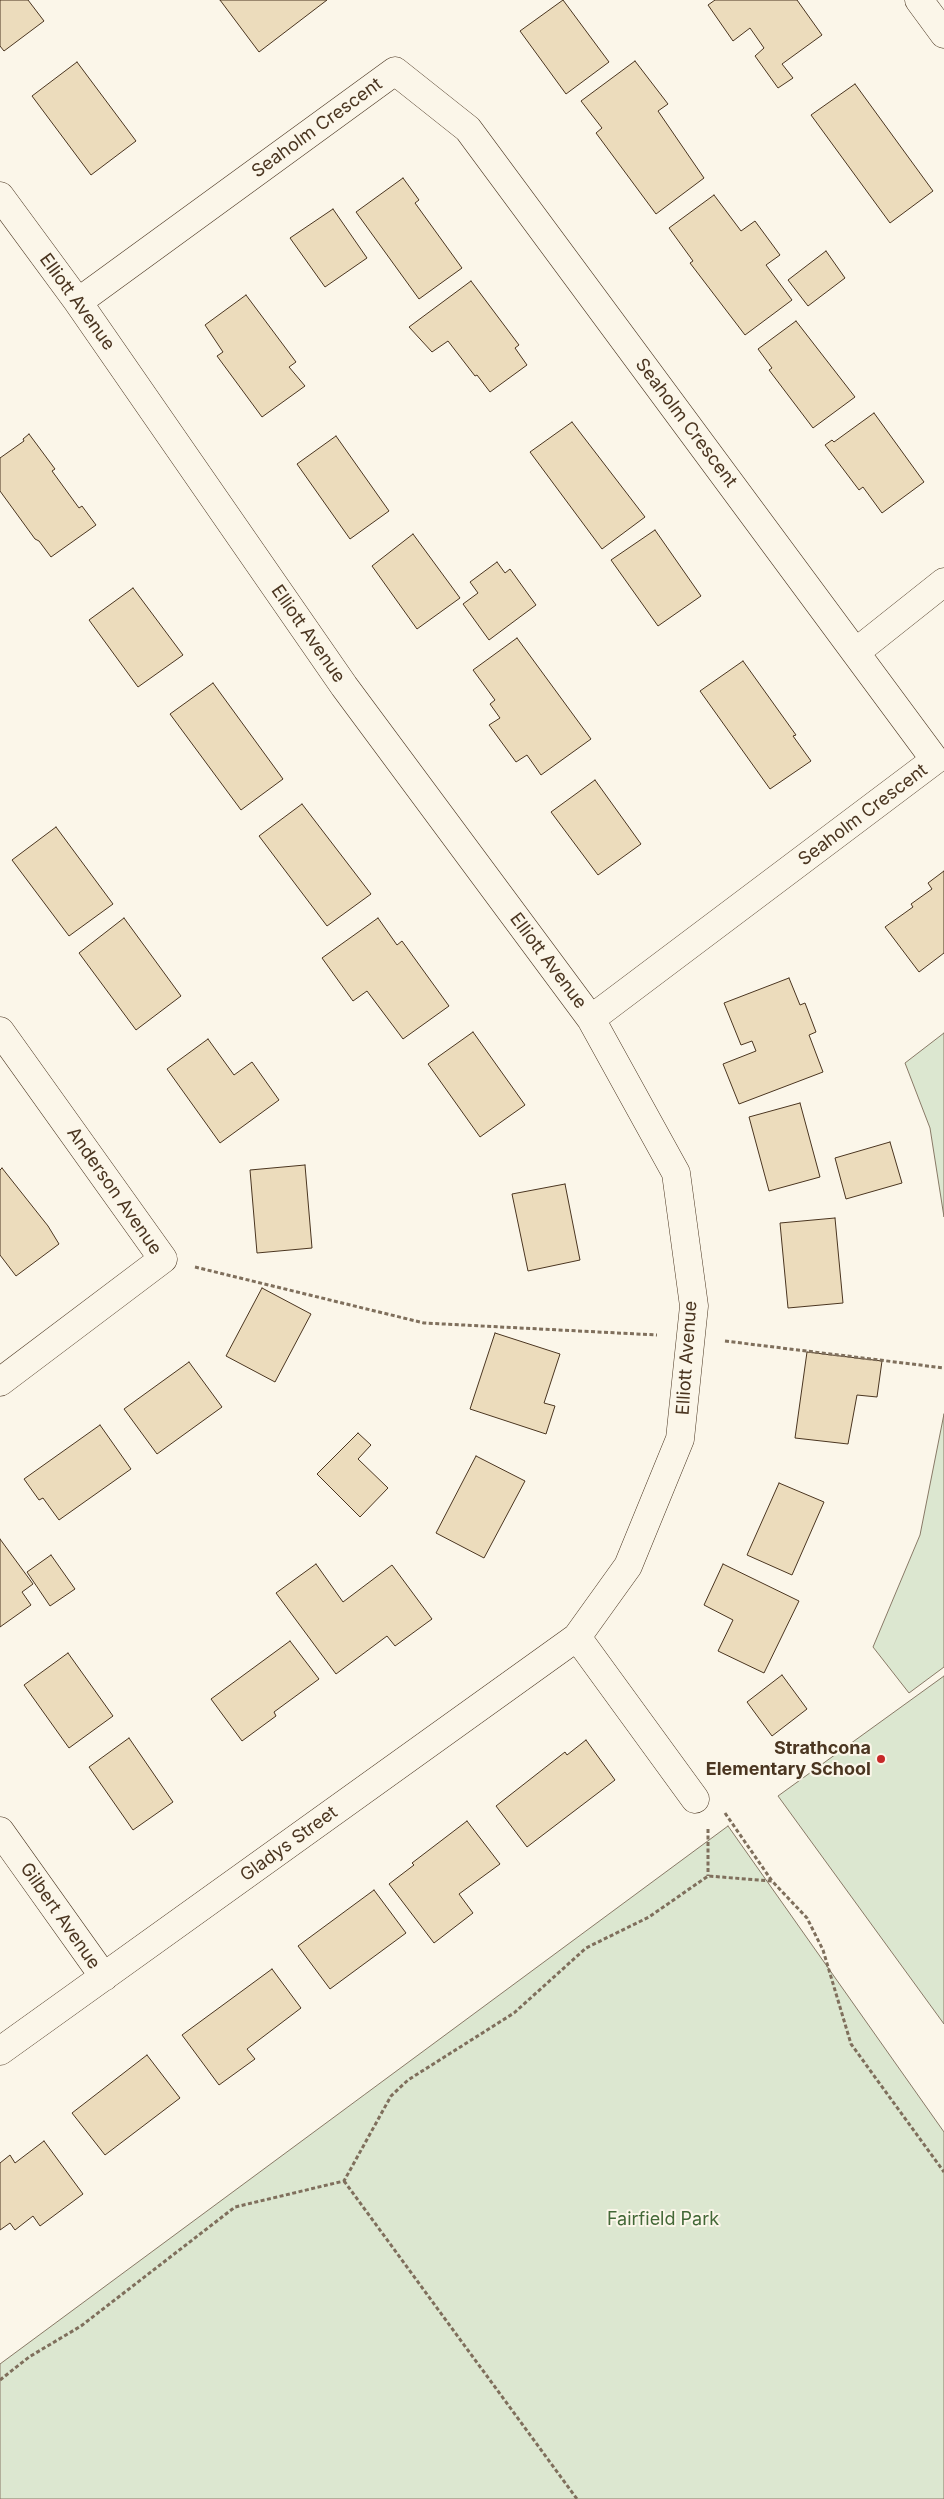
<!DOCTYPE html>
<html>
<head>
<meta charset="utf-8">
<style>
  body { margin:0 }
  canvas { display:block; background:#fbf6e9 }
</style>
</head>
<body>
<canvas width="944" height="2499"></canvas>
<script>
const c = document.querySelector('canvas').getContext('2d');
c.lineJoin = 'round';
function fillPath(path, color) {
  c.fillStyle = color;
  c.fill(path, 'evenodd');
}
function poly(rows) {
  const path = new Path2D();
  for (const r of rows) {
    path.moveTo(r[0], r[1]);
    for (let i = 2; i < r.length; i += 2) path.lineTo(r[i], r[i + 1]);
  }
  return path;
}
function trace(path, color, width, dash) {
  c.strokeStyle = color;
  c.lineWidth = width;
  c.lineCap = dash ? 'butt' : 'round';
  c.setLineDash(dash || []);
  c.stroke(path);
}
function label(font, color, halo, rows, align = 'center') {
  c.font = font + ' Inter,sans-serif';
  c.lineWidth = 4;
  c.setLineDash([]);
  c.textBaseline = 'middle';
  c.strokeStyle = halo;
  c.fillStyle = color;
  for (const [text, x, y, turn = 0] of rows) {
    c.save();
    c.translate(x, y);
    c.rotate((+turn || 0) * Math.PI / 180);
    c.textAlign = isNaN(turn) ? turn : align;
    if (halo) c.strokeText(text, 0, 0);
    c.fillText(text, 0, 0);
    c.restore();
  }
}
const green = poly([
  [944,1033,944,1217,930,1128,905,1063,944,1033],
  [944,1414,944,1667,909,1693,873,1647,920,1535,944,1414],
  [944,1676,944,2024,778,1796,944,1676],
  [728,1826,944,2132,944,2499,0,2499,0,2364,728,1826]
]);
const building = poly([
  [0,0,28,0,44,21,4,51,0,46,0,0],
  [220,0,327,0,259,52,220,0],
  [563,0,609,62,566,94,520,31,563,0],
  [715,0,797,0,822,35,782,64,793,78,778,88,755,56,764,48,750,28,733,41,708,5,715,0],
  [635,61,668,104,658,111,704,178,656,214,596,133,602,128,581,101,635,61],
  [77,62,136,141,91,175,32,96,77,62],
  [855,84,933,191,890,223,811,115,855,84],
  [403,178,419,200,415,203,462,268,419,299,356,212,403,178],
  [714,195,741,231,755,221,780,255,766,265,792,300,745,335,690,263,693,261,669,228,714,195],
  [333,209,367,258,325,287,290,238,333,209],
  [826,251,845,278,808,306,788,280,826,251],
  [471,281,519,345,515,348,527,365,490,392,477,375,475,376,448,341,432,352,409,327,471,281],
  [246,295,296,362,289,367,305,386,262,417,217,356,223,352,205,325,246,295],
  [796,321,855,397,813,428,769,370,772,368,758,349,796,321],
  [874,413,924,482,882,513,863,487,859,490,825,445,832,440,834,442,874,413],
  [572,422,645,517,602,549,530,452,572,422],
  [29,434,55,469,52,471,79,508,82,506,96,525,51,557,39,541,35,539,0,491,0,458,24,441,23,439,29,434],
  [336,436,389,511,350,539,297,464,336,436],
  [655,530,701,596,658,626,611,560,655,530],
  [413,534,460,598,417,629,372,566,413,534],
  [497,562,505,573,510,569,536,605,489,640,463,604,478,593,470,582,497,562],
  [133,588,183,655,138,687,89,620,133,588],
  [517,638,591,739,541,775,527,755,516,762,489,725,500,718,490,704,495,700,473,670,517,638],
  [743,661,796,735,793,736,811,761,770,789,700,691,743,661],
  [213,683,283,779,241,810,170,714,213,683],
  [595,780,641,844,598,875,551,812,595,780],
  [302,804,371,894,327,926,259,836,302,804],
  [56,827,113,904,69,936,12,860,56,827],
  [944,871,944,953,919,972,885,927,913,907,911,904,932,889,928,883,944,871],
  [124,918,181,996,136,1030,79,953,124,918],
  [378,918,397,945,402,941,449,1006,403,1039,367,991,353,1001,322,958,378,918],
  [789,978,800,1005,805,1003,816,1032,809,1035,823,1072,739,1104,723,1064,756,1051,752,1041,741,1045,724,1003,789,978],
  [473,1032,525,1105,480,1137,428,1064,473,1032],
  [208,1039,234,1075,252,1062,279,1100,220,1143,167,1069,208,1039],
  [800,1103,820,1177,769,1191,749,1117,800,1103],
  [890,1142,902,1183,846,1199,835,1158,890,1142],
  [305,1165,312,1248,257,1253,250,1170,305,1165],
  [2,1168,48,1226,59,1244,16,1276,0,1255,0,1170,2,1168],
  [565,1184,580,1260,528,1271,512,1194,565,1184],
  [835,1218,843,1303,788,1308,780,1223,835,1218],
  [262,1288,311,1314,275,1382,226,1356,262,1288],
  [495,1333,560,1354,544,1403,555,1406,546,1434,470,1409,495,1333],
  [807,1352,882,1361,877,1397,857,1395,848,1444,795,1438,807,1352],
  [189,1362,222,1407,157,1454,124,1409,189,1362],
  [100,1425,131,1469,59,1520,43,1498,39,1500,24,1479,100,1425],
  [358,1433,371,1445,358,1459,388,1488,360,1517,317,1474,358,1433],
  [476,1456,525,1481,484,1558,436,1533,476,1456],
  [779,1483,824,1502,792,1575,747,1555,779,1483],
  [0,1539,33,1584,22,1592,31,1605,0,1627,0,1539],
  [51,1555,75,1589,50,1606,27,1572,51,1555],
  [316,1564,343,1602,392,1565,432,1619,395,1646,387,1636,336,1674,276,1593,316,1564],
  [723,1564,799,1601,764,1673,718,1651,733,1620,704,1605,723,1564],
  [290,1641,319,1679,274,1712,276,1716,242,1741,211,1699,290,1641],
  [68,1653,113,1716,69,1748,24,1685,68,1653],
  [782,1675,807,1709,772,1736,747,1702,782,1675],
  [129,1738,173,1802,133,1830,89,1767,129,1738],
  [586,1740,615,1780,527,1847,496,1806,565,1752,567,1755,586,1740],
  [467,1821,500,1864,459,1894,473,1913,434,1943,389,1884,414,1865,412,1863,467,1821],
  [374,1890,406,1933,330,1989,298,1946,374,1890],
  [272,1969,301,2008,247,2049,255,2059,219,2085,182,2035,272,1969],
  [147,2055,180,2098,105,2155,72,2113,147,2055],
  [44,2141,83,2194,40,2226,33,2216,15,2230,10,2223,0,2230,0,2163,10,2155,15,2163,44,2141]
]);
const path = poly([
  [195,1267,424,1323,657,1335],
  [725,1341,944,1368],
  [725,1813,772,1881],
  [708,1829,708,1876],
  [344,2181,577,2499],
  [0,2380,29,2357,81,2326,235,2207,344,2181,391,2096,408,2080,514,2013,586,1948,649,1917,708,1876,772,1881,807,1918,823,1950,851,2044,944,2172]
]);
const minor = poly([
  [919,0,944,34],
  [0,196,78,302,344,686,591,1019,676,1173,694,1306,680,1439,628,1566,577,1637,695,1799],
  [78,302,395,71,468,129,935,760,591,1019],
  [856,652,944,582],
  [0,1031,163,1259,0,1382],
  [0,1831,104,1977],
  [0,2051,577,1637]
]);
const markers = [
  [881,1759,5,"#c62828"]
];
const streetNames = [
  ["Seaholm Crescent",317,128,-36],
  ["Elliott Avenue",77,302,54],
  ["Seaholm Crescent",686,423,53],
  ["Elliott Avenue",308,634,55],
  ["Seaholm Crescent",863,815,-37],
  ["Elliott Avenue",548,961,53],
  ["Anderson Avenue",114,1191,55],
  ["Elliott Avenue",687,1358,-86],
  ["Gladys Street",289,1844,-36],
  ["Gilbert Avenue",60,1916,55]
];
const poiNames = [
  ["Strathcona",871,1749],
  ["Elementary School",871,1770]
];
const parkNames = [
  ["Fairfield Park",663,2220]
];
fillPath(green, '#dce7d0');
trace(green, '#887966', 1);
fillPath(building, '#ecdcbc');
trace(building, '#4a3520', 1);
trace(minor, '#4a3520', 29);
trace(path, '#7f6f5c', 3, [4, 2.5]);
trace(minor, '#fbf6e9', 28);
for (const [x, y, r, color] of markers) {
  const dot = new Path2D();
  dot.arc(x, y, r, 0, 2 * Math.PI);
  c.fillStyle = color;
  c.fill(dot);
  trace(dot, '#fbf6e9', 2);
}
label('18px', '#4a3520', '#fbf6e9', streetNames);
label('bold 18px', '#4a3520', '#fbf6e9', poiNames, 'right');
label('18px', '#436837', '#fbf6e9', parkNames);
</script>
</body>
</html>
